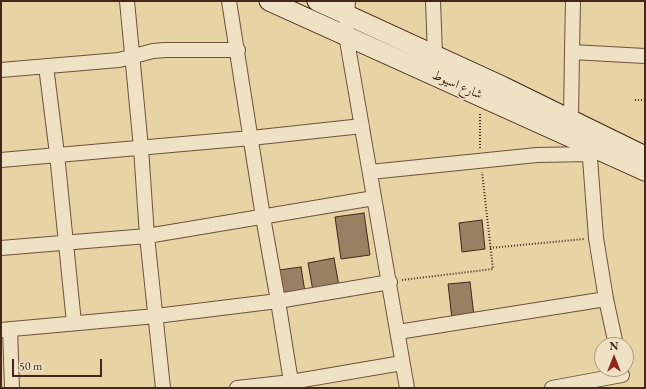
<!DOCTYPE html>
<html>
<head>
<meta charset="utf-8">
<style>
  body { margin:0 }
  #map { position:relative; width:646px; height:389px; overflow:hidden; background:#e7d3a4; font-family:"EB Garamond",serif }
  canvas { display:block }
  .frame { position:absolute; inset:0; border:2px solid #44261b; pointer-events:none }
  .north { position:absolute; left:594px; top:337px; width:40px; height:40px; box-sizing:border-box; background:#efe2c4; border:1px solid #ab9780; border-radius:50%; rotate:0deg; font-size:11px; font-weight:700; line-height:16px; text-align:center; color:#44261b }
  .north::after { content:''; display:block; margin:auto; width:14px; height:18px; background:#8f2418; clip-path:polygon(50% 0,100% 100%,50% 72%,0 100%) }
  .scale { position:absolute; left:12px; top:359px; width:90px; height:18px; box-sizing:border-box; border:2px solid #44261b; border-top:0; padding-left:5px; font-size:12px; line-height:14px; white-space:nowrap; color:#44261b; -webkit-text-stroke:3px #efe2c4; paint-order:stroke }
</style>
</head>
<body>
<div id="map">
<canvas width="646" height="389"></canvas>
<div class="frame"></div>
<div class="north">N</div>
<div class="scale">50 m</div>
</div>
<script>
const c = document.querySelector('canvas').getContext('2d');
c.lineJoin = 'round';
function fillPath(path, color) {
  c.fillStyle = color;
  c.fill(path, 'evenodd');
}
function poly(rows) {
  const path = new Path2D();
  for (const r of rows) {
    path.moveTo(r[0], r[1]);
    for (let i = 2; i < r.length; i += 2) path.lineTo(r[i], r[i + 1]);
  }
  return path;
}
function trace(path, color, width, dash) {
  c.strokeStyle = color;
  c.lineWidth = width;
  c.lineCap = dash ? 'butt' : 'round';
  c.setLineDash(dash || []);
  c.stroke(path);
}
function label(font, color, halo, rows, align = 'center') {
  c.font = font + ' "EB Garamond",Amiri,serif';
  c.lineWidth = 3.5;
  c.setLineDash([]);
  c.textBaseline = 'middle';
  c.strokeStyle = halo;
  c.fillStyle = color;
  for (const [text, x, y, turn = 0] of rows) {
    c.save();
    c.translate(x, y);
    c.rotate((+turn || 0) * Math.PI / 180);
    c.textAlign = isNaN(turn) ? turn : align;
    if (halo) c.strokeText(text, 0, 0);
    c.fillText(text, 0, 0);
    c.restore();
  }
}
const building = poly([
  [364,213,370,255,341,259,335,217,364,213],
  [482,220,485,249,462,252,459,223,482,220],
  [334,258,339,286,313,291,308,263,334,258],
  [301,267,305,292,283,296,279,270,301,267],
  [470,282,474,316,452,319,448,284,470,282]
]);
const path = poly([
  [635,100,645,100],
  [480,148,480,113],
  [490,248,584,239],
  [402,280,493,269,482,172]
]);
const street = poly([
  [127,1,141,148,147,236,163,388],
  [229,1,263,217,278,301,292,388],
  [348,1,346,35,407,388],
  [433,1,435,55],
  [572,52,573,1],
  [46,66,57,154,74,323],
  [1,70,119,60,153,51,165,50,238,50],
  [571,120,572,52,645,56],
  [589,145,596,238,606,299,616,345],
  [1,160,251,138,362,126],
  [370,172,537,155,590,154],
  [1,248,147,236,374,198],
  [10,329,12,388],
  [1,330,156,316,278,301,390,282],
  [398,332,606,299],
  [237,388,291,382,402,363],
  [552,388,622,375]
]);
const secondary = poly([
  [269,1,645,171],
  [317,1,502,86,645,156]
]);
const streetNames = [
  ["شارع اسيوط",457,85,24]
];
fillPath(building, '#998062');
trace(building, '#44261b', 1);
trace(street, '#6d513d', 16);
trace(secondary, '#44261b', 21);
trace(path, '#44261b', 2, [1, 2]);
trace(street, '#efe2c4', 14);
trace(secondary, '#efe2c4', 19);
label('13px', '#44261b', '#efe2c4', streetNames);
</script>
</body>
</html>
